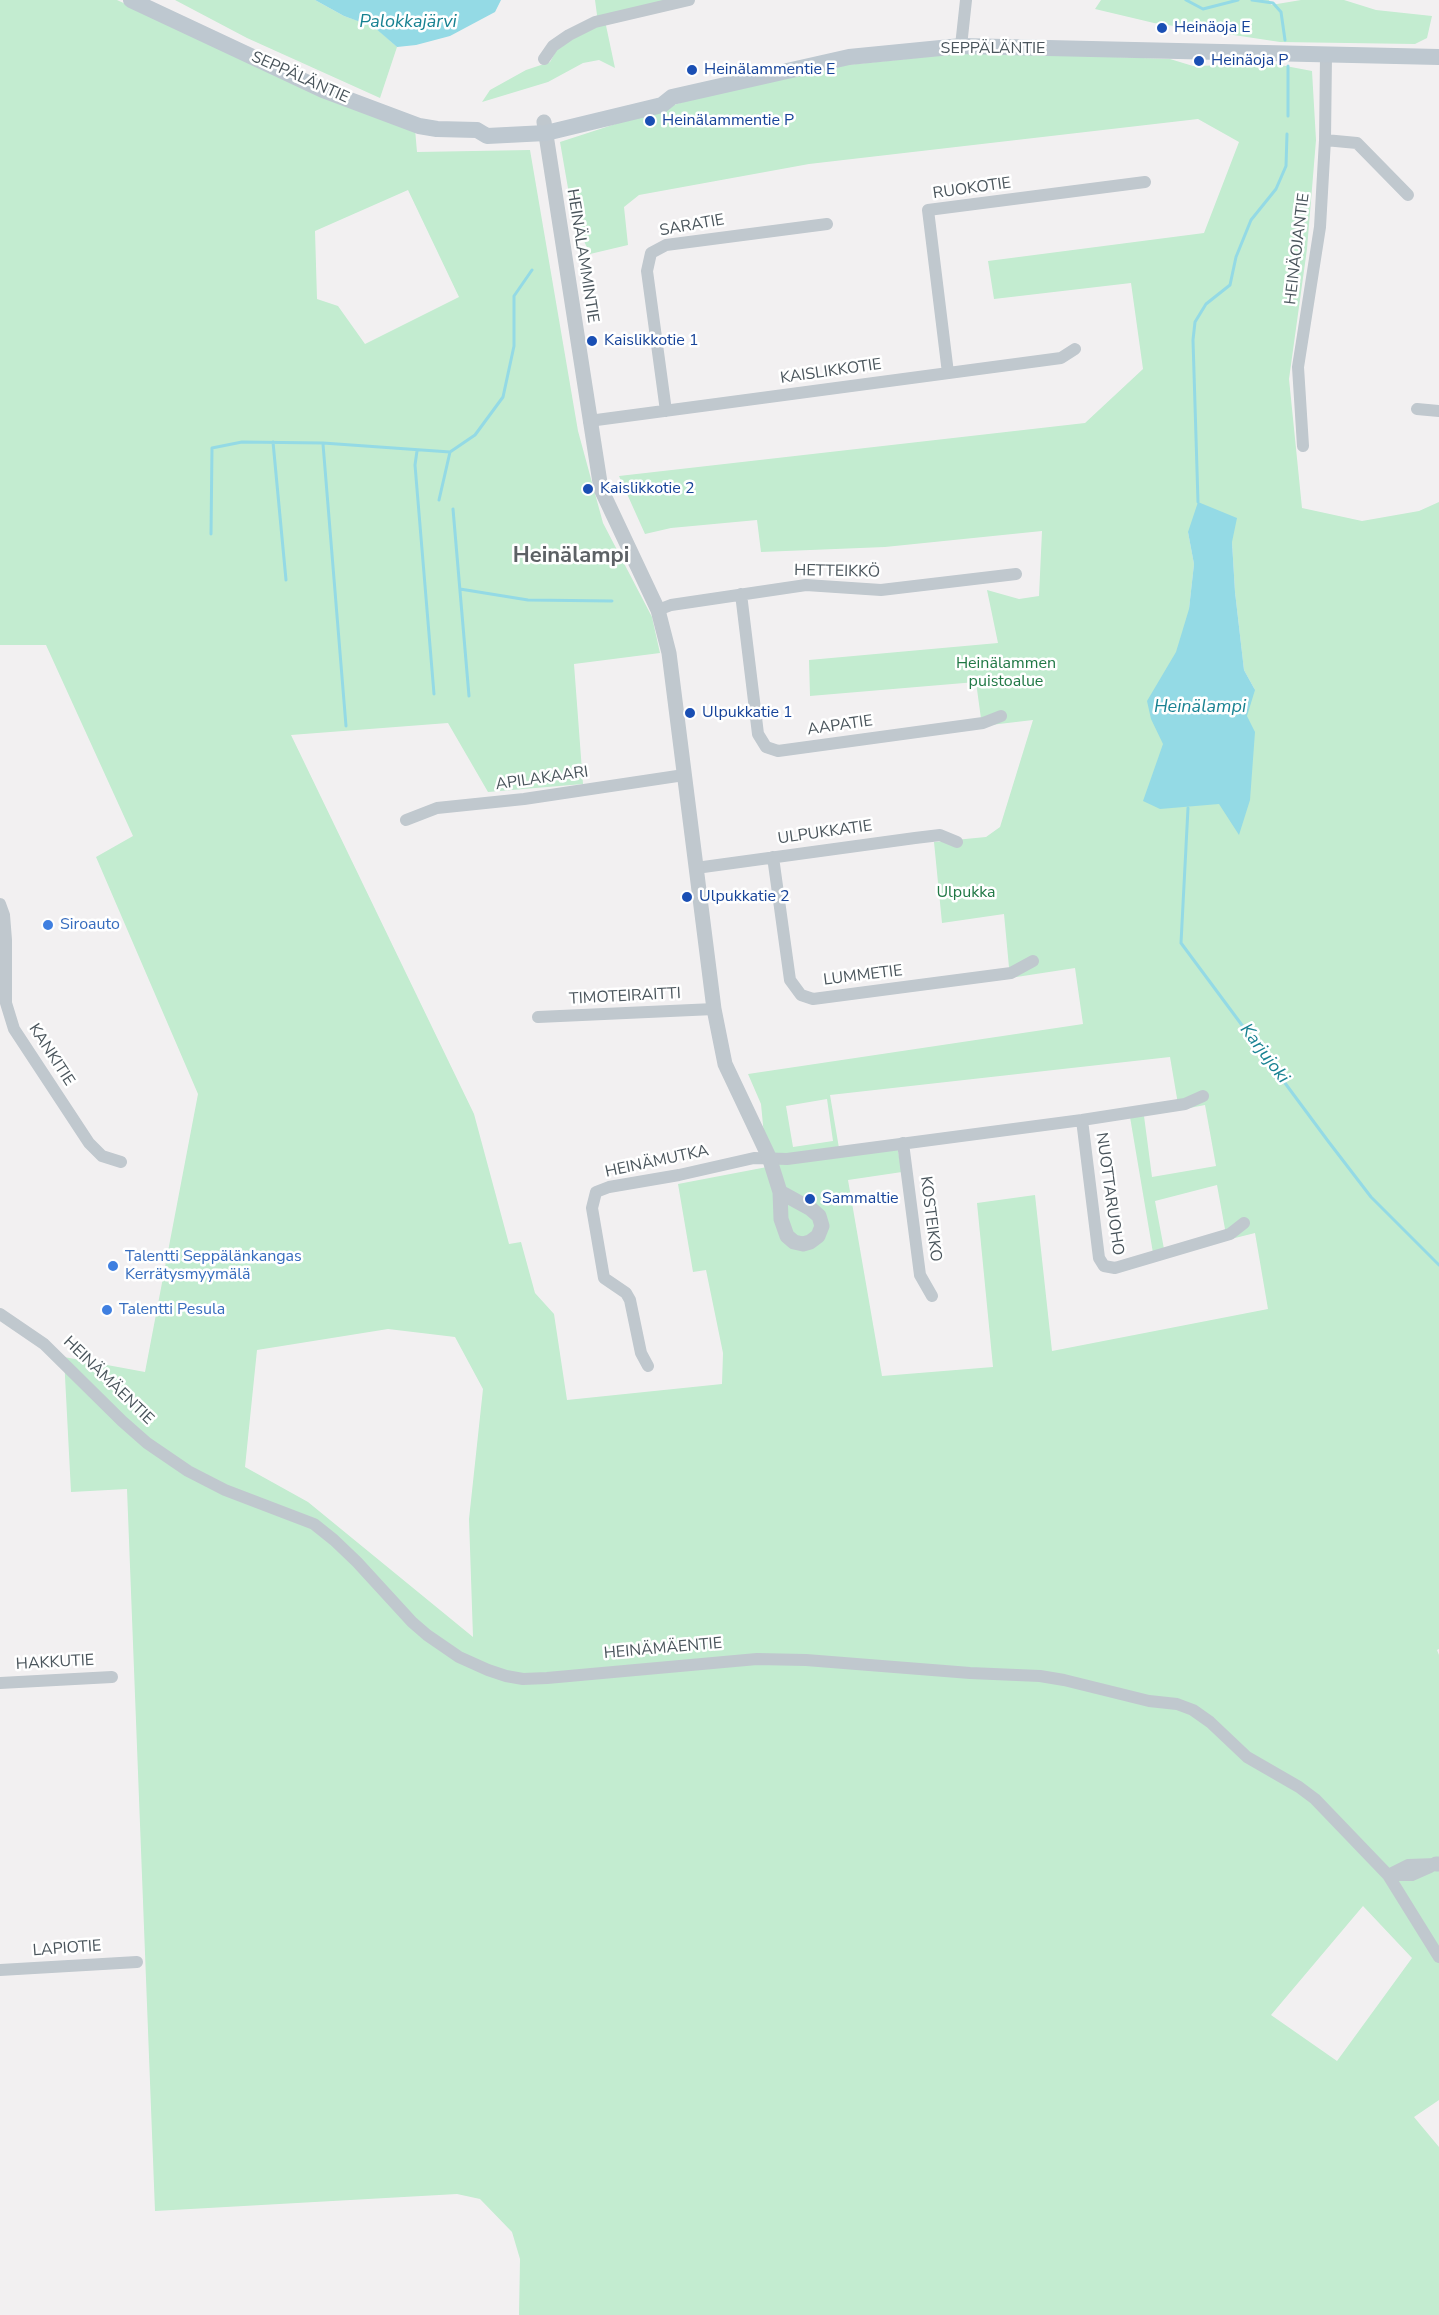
<!DOCTYPE html>
<html>
<head>
<meta charset="utf-8">
<style>
  body { margin:0 }
  canvas { display:block; background:#f2f0f1 }
</style>
</head>
<body>
<canvas width="1439" height="2315"></canvas>
<script>
const c = document.querySelector('canvas').getContext('2d');
c.lineJoin = 'round';
function fillPath(path, color) {
  c.fillStyle = color;
  c.fill(path, 'evenodd');
}
function poly(rows) {
  const path = new Path2D();
  for (const r of rows) {
    path.moveTo(r[0], r[1]);
    for (let i = 2; i < r.length; i += 2) path.lineTo(r[i], r[i + 1]);
  }
  return path;
}
function trace(path, color, width, dash) {
  c.strokeStyle = color;
  c.lineWidth = width;
  c.lineCap = dash ? 'butt' : 'round';
  c.setLineDash(dash || []);
  c.stroke(path);
}
function label(font, color, halo, rows, align = 'center') {
  c.font = font + ' "Nunito Sans",sans-serif';
  c.lineWidth = 5;
  c.setLineDash([]);
  c.textBaseline = 'middle';
  c.strokeStyle = halo;
  c.fillStyle = color;
  for (const [text, x, y, turn = 0] of rows) {
    c.save();
    c.translate(x, y);
    c.rotate((+turn || 0) * Math.PI / 180);
    c.textAlign = isNaN(turn) ? turn : align;
    if (halo) c.strokeText(text, 0, 0);
    c.fillText(text, 0, 0);
    c.restore();
  }
}
const green = poly([
  [0,0,117,0,214,45,415,129,417,152,530,150,578,431,603,523,652,617,660,653,574,664,583,784,488,792,448,723,291,735,474,1114,509,1244,521,1242,535,1293,554,1314,567,1400,722,1384,723,1353,706,1270,693,1272,678,1184,767,1167,761,1104,748,1074,1083,1024,1075,968,1010,978,1004,914,942,923,934,842,986,837,1000,827,1033,720,982,726,976,682,810,696,809,660,998,643,987,590,1019,599,1039,596,1042,531,885,547,761,552,757,520,671,528,645,534,619,476,1085,423,1143,369,1131,283,994,299,988,261,1204,233,1239,142,1198,119,809,164,639,195,624,207,628,245,590,254,573,217,560,142,717,91,817,68,975,52,1170,59,1193,66,1275,64,1312,71,1316,140,1307,249,1289,379,1302,508,1362,521,1419,511,1439,502,1439,1649,1437,1650,1439,1655,1439,2100,1414,2117,1439,2147,1439,2315,519,2315,520,2259,512,2232,480,2199,457,2194,155,2211,127,1489,71,1492,64,1357,145,1372,198,1094,96,857,133,836,46,645,0,645],
  [408,190,459,297,365,344,338,306,317,299,315,231],
  [1188,532,1232,542,1235,592,1244,670,1255,690,1189,609,1194,564],
  [1170,1057,1179,1110,1205,1105,1216,1166,1152,1177,1144,1116,1130,1117,1153,1253,1164,1249,1155,1201,1217,1185,1227,1240,1255,1233,1268,1309,1052,1351,1035,1195,977,1203,993,1367,882,1376,848,1180,902,1172,897,1146,840,1154,830,1095],
  [827,1099,833,1141,793,1147,786,1106],
  [388,1329,455,1337,483,1389,469,1519,473,1637,308,1502,245,1467,257,1350],
  [1363,1906,1412,1958,1337,2061,1271,2015],
  [175,0,315,0,344,16,375,27,397,47,380,98,247,38],
  [595,0,668,0,604,16,615,68,599,60,583,63,548,82,482,102,490,90,526,70,550,62,559,45,592,26,597,15],
  [1101,0,1269,0,1271,5,1301,0,1344,0,1376,10,1432,16,1427,38,1415,44,1280,42,1154,23,1095,9]
]);
const water = poly([
  [315,0,501,0,495,12,450,36,416,45,397,47,374,27,344,16],
  [1198,502,1237,518,1232,542,1235,592,1244,670,1255,690,1247,716,1255,732,1250,800,1239,835,1219,804,1160,809,1143,801,1163,744,1151,719,1147,701,1176,652,1189,609,1194,564,1188,532]
]);
const stream = poly([
  [1186,0,1203,9,1238,0],
  [1252,0,1273,3,1281,12,1285,40],
  [1288,116,1288,66],
  [273,442,286,580],
  [323,444,346,726],
  [417,451,415,465,434,694],
  [439,500,450,452],
  [1198,502,1193,340,1195,322,1206,304,1230,285,1236,257,1251,220,1276,189,1286,166,1287,134],
  [453,509,469,696],
  [211,534,212,448,242,442,323,443,450,452,475,435,503,397,514,346,514,296,532,270],
  [460,589,528,600,612,601],
  [1188,808,1181,943,1328,1141,1371,1197,1439,1265]
]);
const minor = poly([
  [961,46,966,0],
  [544,59,553,46,569,35,595,22,689,0],
  [1325,140,1357,143,1408,195],
  [948,373,928,210,1145,182],
  [1417,409,1439,411],
  [666,411,647,271,651,253,666,245,827,224],
  [589,421,1061,358,1075,349],
  [1303,446,1298,367,1320,227,1325,140,1326,55],
  [741,594,758,734,766,747,778,751,983,723,1001,716],
  [658,610,671,605,806,585,881,590,1016,574],
  [406,820,437,808,524,799,684,775],
  [773,857,790,980,801,995,813,999,1011,973,1033,961],
  [696,868,915,838,940,835,957,842],
  [0,904,4,915,6,940,6,1003,14,1029,89,1143,102,1156,121,1162],
  [538,1017,714,1009],
  [1082,1120,1099,1258,1104,1266,1115,1268,1230,1234,1244,1223],
  [903,1143,920,1275,932,1296],
  [0,1314,44,1344,122,1421,147,1443,188,1471,225,1490,314,1524,334,1540,357,1562,412,1622,427,1635,459,1657,488,1670,506,1676,523,1679,547,1678,757,1659,806,1660,970,1673,1040,1676,1064,1680,1149,1701,1177,1704,1193,1710,1210,1722,1247,1757,1299,1787,1315,1799,1388,1875,1439,1957],
  [648,1366,641,1353,630,1300,626,1293,604,1278,592,1208,596,1192,609,1187,679,1175,754,1158,787,1159,1082,1120,1185,1104,1203,1096],
  [0,1683,112,1677],
  [1388,1875,1408,1865,1436,1864],
  [1392,1875,1412,1875,1430,1867],
  [0,1970,137,1962]
]);
const tertiary = poly([
  [544,122,601,489,658,610,669,653,714,1009,725,1064,769,1157,780,1192,781,1219,787,1236,794,1242,803,1244,810,1242,818,1236,822,1226,819,1216,811,1209,780,1192],
  [1436,1864,1439,1864]
]);
const secondary = poly([
  [131,0,323,90,419,126,437,129,477,130,487,136,546,133,662,105,672,97,849,57,961,46,1439,57]
]);
const markers = [
  [1162,28,6,"#1a4fb4"],
  [1199,61,6,"#1a4fb4"],
  [692,70,6,"#1a4fb4"],
  [650,121,6,"#1a4fb4"],
  [592,341,6,"#1a4fb4"],
  [588,489,6,"#1a4fb4"],
  [690,713,6,"#1a4fb4"],
  [687,897,6,"#1a4fb4"],
  [48,925,6,"#3f7fe0"],
  [810,1199,6,"#1a4fb4"],
  [113,1266,6,"#3f7fe0"],
  [107,1310,6,"#3f7fe0"]
];
const transitNames = [
  ["Heinäoja E",1174,28],
  ["Heinäoja P",1211,61],
  ["Heinälammentie E",704,70],
  ["Heinälammentie P",662,121],
  ["Kaislikkotie 1",604,341],
  ["Kaislikkotie 2",600,489],
  ["Ulpukkatie 1",702,713],
  ["Ulpukkatie 2",699,897],
  ["Sammaltie",822,1199]
];
const streetNames = [
  ["SEPPÄLÄNTIE",993,49],
  ["SEPPÄLÄNTIE",300,78,24],
  ["RUOKOTIE",972,189,-8],
  ["SARATIE",692,226,-10],
  ["HEINÄOJANTIE",1298,249,-83],
  ["HEINÄLAMMINTIE",582,256,81],
  ["KAISLIKKOTIE",831,372,-8],
  ["HETTEIKKÖ",837,572,1],
  ["AAPATIE",840,726,-8],
  ["APILAKAARI",542,779,-8],
  ["ULPUKKATIE",825,833,-8],
  ["LUMMETIE",863,976,-7],
  ["TIMOTEIRAITTI",625,997,-3],
  ["KANKITIE",51,1055,57],
  ["HEINÄMUTKA",657,1162,-12],
  ["NUOTTARUOHO",1109,1194,82],
  ["KOSTEIKKO",930,1219,83],
  ["HEINÄMÄENTIE",108,1381,44],
  ["HEINÄMÄENTIE",663,1649,-5],
  ["HAKKUTIE",55,1663,-3],
  ["LAPIOTIE",67,1949,-4]
];
const parkNames = [
  ["Heinälammen",1006,664],
  ["puistoalue",1006,682],
  ["Ulpukka",966,893]
];
const shopNames = [
  ["Siroauto",60,925],
  ["Talentti Seppälänkangas",125,1257],
  ["Kerrätysmyymälä",125,1275],
  ["Talentti Pesula",119,1310]
];
const waterNames = [
  ["Palokkajärvi",408,23],
  ["Heinälampi",1200,708],
  ["Karjujoki",1264,1054,53]
];
const districtNames = [
  ["Heinälampi",571,557]
];
fillPath(green, '#c3ecd0');
fillPath(water, '#94dae5');
trace(stream, '#94dae5', 3);
trace(minor, '#c0c8ce', 12);
trace(tertiary, '#c0c8ce', 15);
trace(secondary, '#bec8d0', 16);
for (const [x, y, r, color] of markers) {
  const dot = new Path2D();
  dot.arc(x, y, r, 0, 2 * Math.PI);
  c.fillStyle = color;
  c.fill(dot);
  trace(dot, '#fff', 2);
}
label('16px', '#164399', '#fff', transitNames, 'left');
label('16px', '#4a555c', '#fff', streetNames);
label('16px', '#207845', '#fff', parkNames);
label('16px', '#366cbe', '#fff', shopNames, 'left');
label('italic 18px', '#188292', '#fff', waterNames);
label('bold 22px', '#5d6165', '#fff', districtNames);
</script>
</body>
</html>
